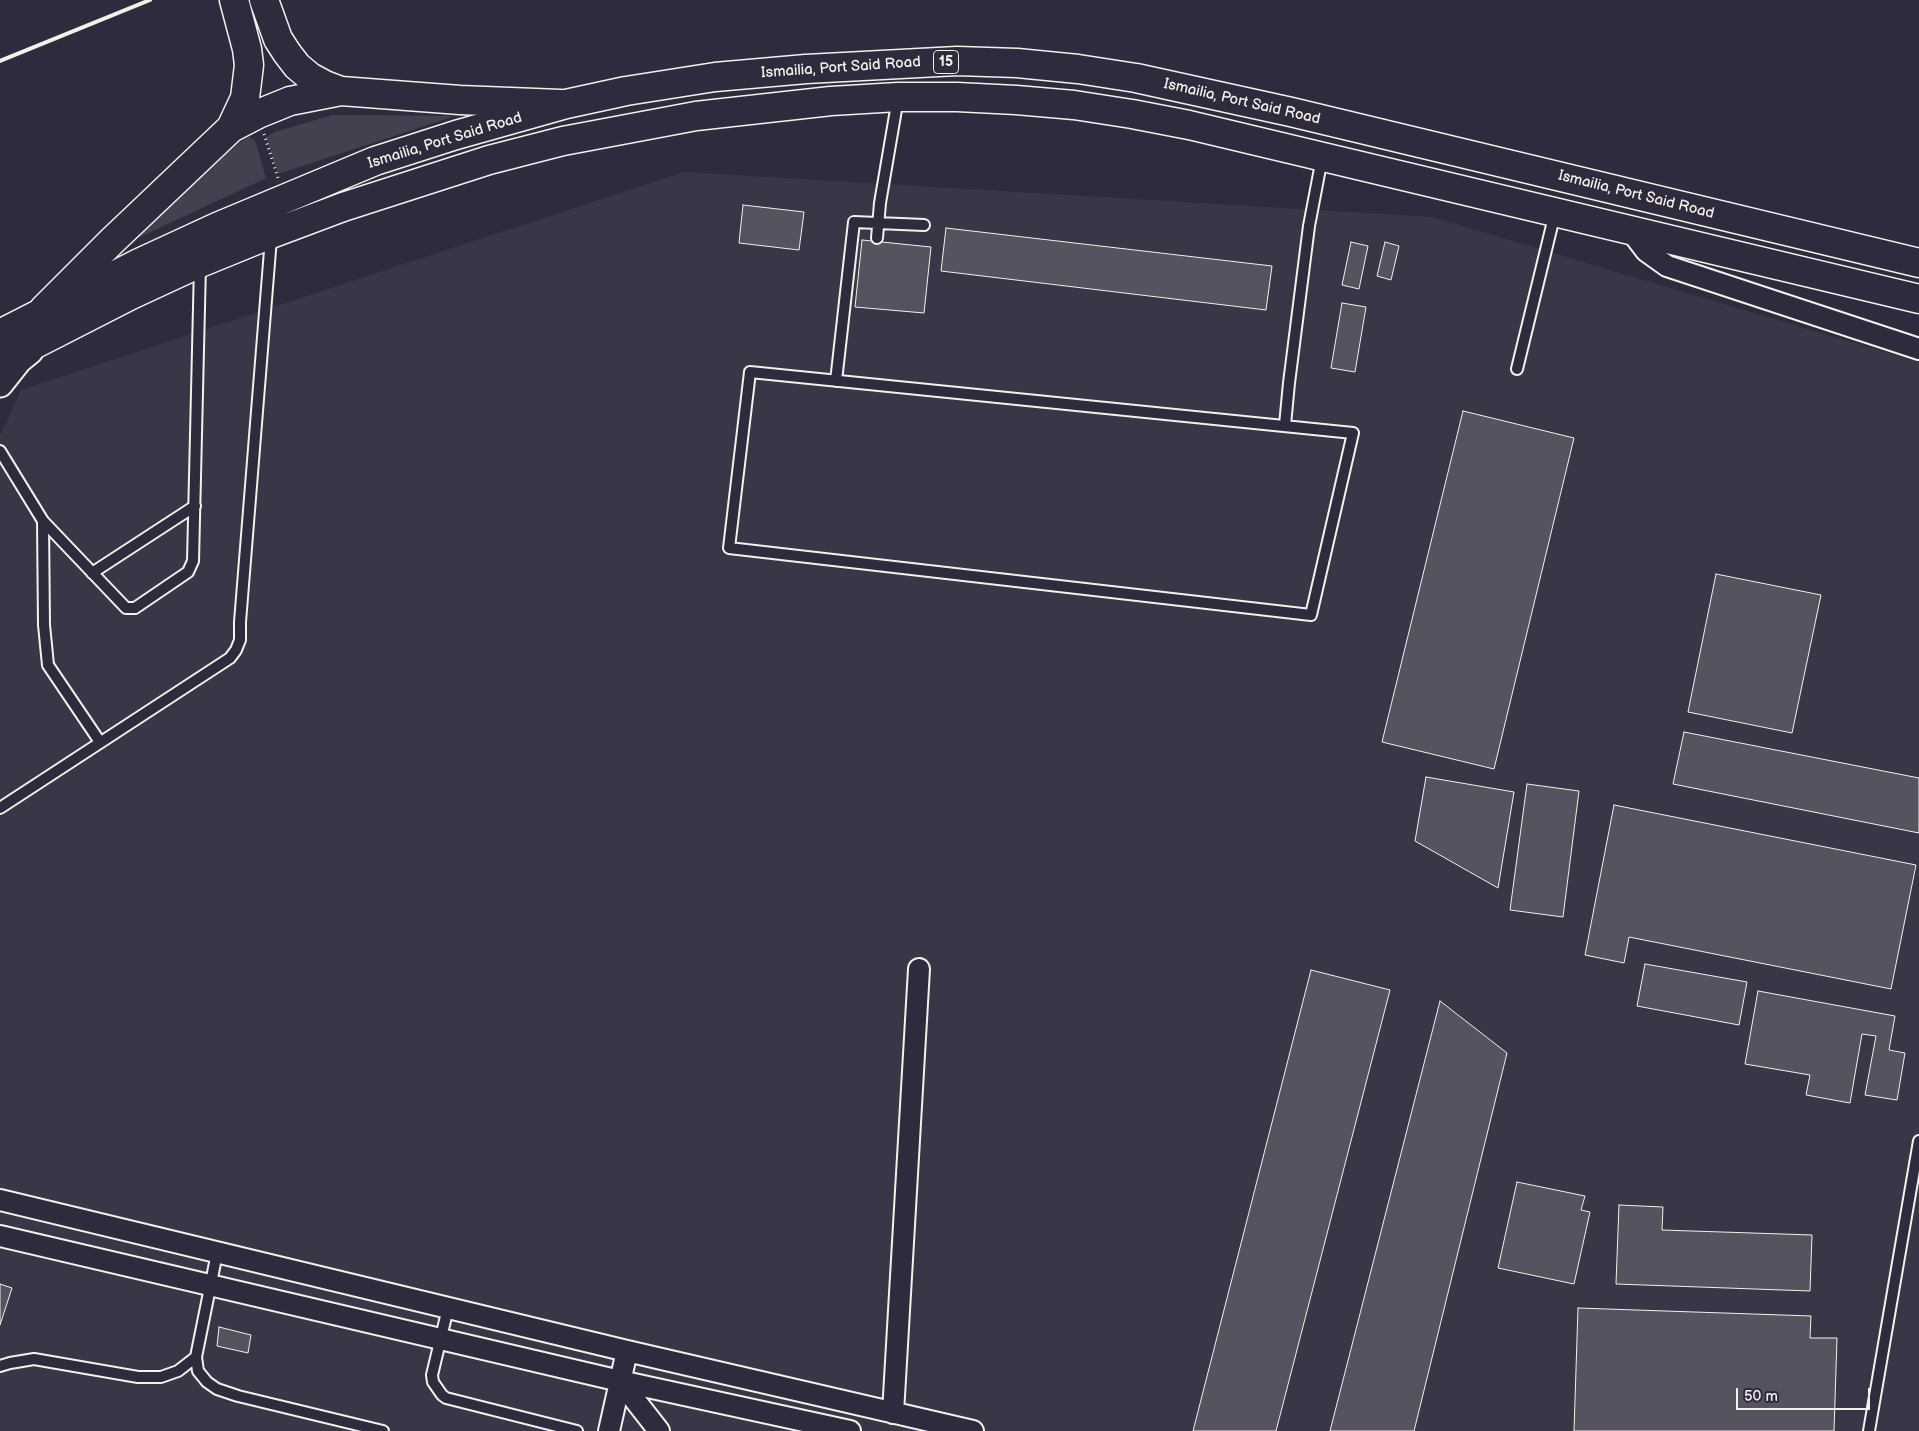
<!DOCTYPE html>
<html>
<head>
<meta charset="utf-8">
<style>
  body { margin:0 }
  #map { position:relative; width:1919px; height:1431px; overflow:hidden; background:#2f2a3d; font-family:"Balsamiq Sans",sans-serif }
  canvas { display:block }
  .scale { position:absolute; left:1736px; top:1388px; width:134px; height:22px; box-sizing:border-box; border:2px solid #f4f1e8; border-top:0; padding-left:6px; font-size:15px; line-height:18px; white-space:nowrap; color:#f4f1e8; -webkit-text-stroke:4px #2f2a3d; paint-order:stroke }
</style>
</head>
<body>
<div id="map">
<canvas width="1919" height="1431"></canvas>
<div class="scale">50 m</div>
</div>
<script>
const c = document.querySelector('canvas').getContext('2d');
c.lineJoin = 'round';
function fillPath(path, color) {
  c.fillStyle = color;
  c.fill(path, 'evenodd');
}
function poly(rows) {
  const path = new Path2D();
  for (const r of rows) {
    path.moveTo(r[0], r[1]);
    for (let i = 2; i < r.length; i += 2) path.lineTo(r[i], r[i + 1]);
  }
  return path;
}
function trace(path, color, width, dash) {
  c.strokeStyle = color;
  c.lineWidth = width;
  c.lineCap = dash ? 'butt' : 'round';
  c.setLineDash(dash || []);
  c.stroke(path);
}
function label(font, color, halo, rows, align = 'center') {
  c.font = font + ' "Balsamiq Sans",sans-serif';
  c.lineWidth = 4;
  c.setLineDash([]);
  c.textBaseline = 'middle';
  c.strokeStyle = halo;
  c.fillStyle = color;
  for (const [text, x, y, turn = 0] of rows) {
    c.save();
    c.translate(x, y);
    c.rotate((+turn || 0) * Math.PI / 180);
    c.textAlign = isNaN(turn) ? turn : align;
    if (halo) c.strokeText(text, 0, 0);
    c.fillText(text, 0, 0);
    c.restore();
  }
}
const built = poly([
  [684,172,1432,217,1919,362,1919,1431,0,1431,0,436,21,390]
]);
const green = poly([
  [332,115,363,115,455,116,278,174,266,137,275,132],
  [249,137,255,140,266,178,138,238,134,236,134,233,239,143]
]);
const building = poly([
  [743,205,804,212,799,250,739,243,743,205],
  [946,228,1272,266,1266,310,941,271,946,228],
  [862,240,931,247,924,313,855,307,862,240],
  [1351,242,1368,246,1359,289,1342,285,1351,242],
  [1385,242,1399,246,1391,280,1377,276,1385,242],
  [1342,303,1366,307,1355,372,1331,368,1342,303],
  [1463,411,1574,438,1494,769,1382,742,1463,411],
  [1716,574,1821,595,1792,733,1688,712,1716,574],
  [1684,732,1919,778,1919,833,1673,784,1684,732],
  [1426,777,1514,792,1498,888,1415,841,1426,777],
  [1527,784,1579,791,1563,917,1510,910,1527,784],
  [1614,805,1916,865,1891,989,1629,937,1624,963,1585,955,1614,805],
  [1645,964,1747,982,1739,1025,1637,1006,1645,964],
  [1311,970,1390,990,1276,1431,1193,1431,1311,970],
  [1758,991,1895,1016,1889,1050,1905,1053,1897,1100,1865,1095,1876,1036,1862,1034,1850,1103,1806,1095,1810,1075,1745,1064,1758,991],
  [1440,1001,1507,1053,1414,1431,1330,1431,1440,1001],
  [1517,1182,1585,1196,1581,1210,1590,1212,1574,1284,1498,1268,1517,1182],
  [1619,1205,1663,1207,1662,1230,1812,1235,1810,1291,1616,1284,1619,1205],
  [0,1284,12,1288,0,1325,0,1284],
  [1578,1308,1811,1316,1810,1338,1837,1338,1834,1431,1574,1431,1578,1308],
  [219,1327,251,1335,248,1353,217,1346,219,1327]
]);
const path = poly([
  [264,134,278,178]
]);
const service = poly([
  [877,238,880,203,898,98],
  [1517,369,1555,213],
  [750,372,1353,433,1311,615,729,548,750,372],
  [836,381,854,222,924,225],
  [1285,425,1289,383,1309,226,1322,158],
  [0,451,43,521,44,625,48,665,100,742],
  [43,521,126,608,135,608,188,572,193,561,200,265],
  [92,573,195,506],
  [0,808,230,658,236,650,240,640,240,622,271,238],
  [217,1253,196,1357,198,1371,207,1382,217,1389,238,1396,383,1431],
  [448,1308,432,1375,433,1382,442,1395,446,1398,577,1431],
  [0,1366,10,1363,34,1359,138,1377,161,1377,178,1371,196,1357],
  [1869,1431,1919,1141]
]);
const minor = poly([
  [1630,230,1646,251,1667,266,1919,349],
  [0,1200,627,1351,973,1431],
  [0,1236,620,1381,850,1431],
  [620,1381,659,1431],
  [893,1413,919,969],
  [609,1431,627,1351]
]);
const tertiary = poly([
  [0,384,19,360,30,351]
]);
const secondary = poly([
  [264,0,278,39,287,53,297,66,310,77,325,85,341,91,460,100,560,104],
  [231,128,258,114,290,101,341,91],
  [44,309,112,241,231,128,245,98,249,65,247,49,234,0]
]);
const trunk = poly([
  [0,334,139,263,217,227,375,161,456,135,566,104,626,91,715,77,806,69,957,61,1017,63,1078,69,1136,78,1291,112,1919,263],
  [0,362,131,295,200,263,271,234,343,207,489,160,563,141,696,116,831,101,898,97,957,97,1016,100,1074,105,1132,114,1189,125,1919,299]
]);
const rail = poly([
  [0,61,150,0]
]);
const shields = [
  [946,62,25]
];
const shieldNames = [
  ["15",946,62]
];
const streetNames = [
  ["Ismailia, Port Said Road",841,68,-4],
  ["Ismailia, Port Said Road",1242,102,13],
  ["Ismailia, Port Said Road",445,141,-17],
  ["Ismailia, Port Said Road",1636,195,14]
];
fillPath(built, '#3b3647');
fillPath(green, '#454050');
fillPath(building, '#56525f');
trace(building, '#f4f1e8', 1);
trace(service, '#f4f1e8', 14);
trace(minor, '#f4f1e8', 24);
trace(tertiary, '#f4f1e8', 29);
trace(secondary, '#f4f1e8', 31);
trace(trunk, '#f4f1e8', 31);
trace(path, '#f4f1e8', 3, [1, 4]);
trace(service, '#2f2a3d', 10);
trace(minor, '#2f2a3d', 20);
trace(tertiary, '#2f2a3d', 25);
trace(secondary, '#2f2a3d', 28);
trace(trunk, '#2f2a3d', 28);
trace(rail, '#f4f1e8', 4);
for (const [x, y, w] of shields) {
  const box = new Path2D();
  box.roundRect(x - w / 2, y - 11.5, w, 23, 4);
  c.fillStyle = '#2f2a3d';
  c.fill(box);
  trace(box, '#f4f1e8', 1);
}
label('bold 14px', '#f4f1e8', null, shieldNames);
label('15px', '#f4f1e8', '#2f2a3d', streetNames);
</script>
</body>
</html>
